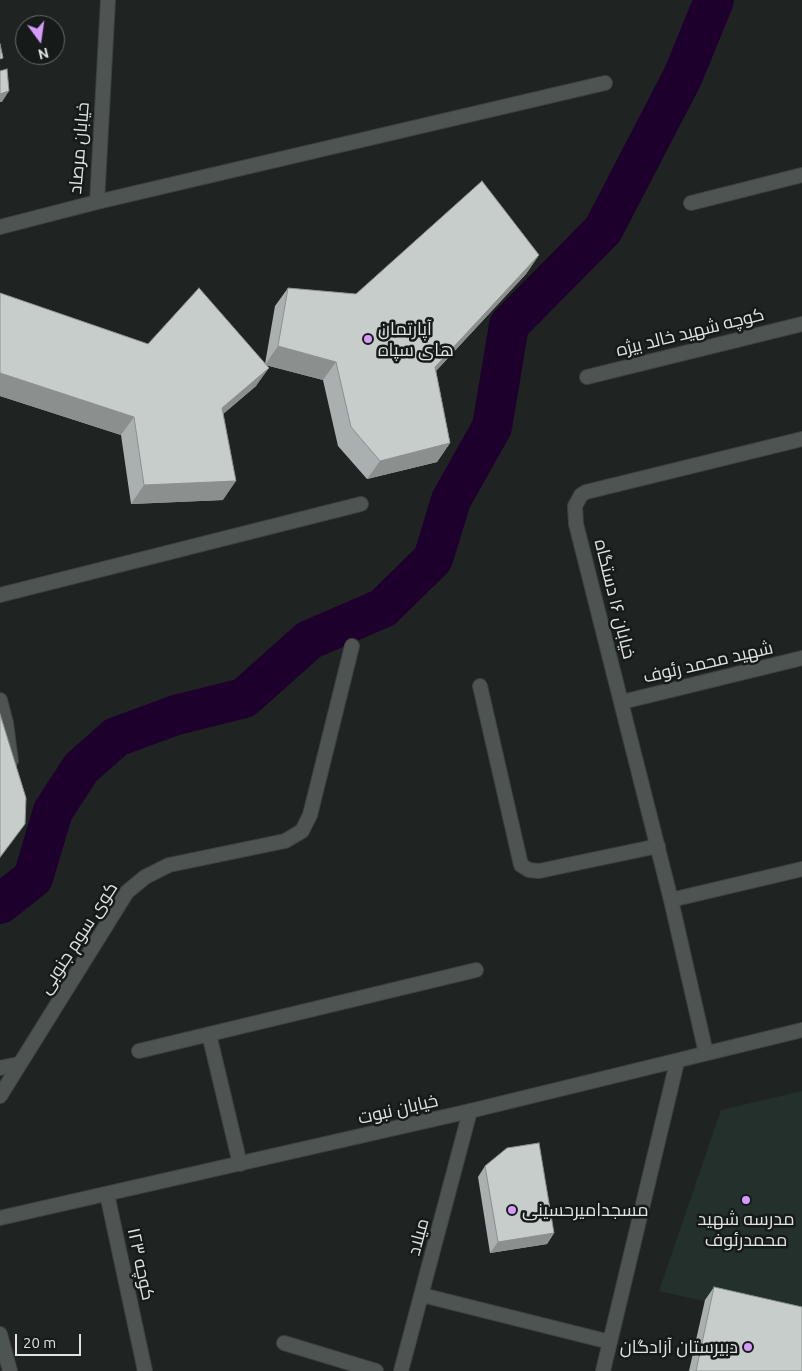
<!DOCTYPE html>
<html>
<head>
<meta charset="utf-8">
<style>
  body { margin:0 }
  #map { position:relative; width:802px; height:1371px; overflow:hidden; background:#1f2423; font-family:Ubuntu,sans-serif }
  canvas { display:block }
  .north { position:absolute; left:15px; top:15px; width:50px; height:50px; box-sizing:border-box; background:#161b19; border:1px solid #676b69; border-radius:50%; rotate:166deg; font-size:14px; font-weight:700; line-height:20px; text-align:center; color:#e0e3e2 }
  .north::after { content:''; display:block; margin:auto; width:18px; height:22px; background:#d69bfa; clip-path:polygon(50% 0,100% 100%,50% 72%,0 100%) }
  .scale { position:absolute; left:15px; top:1334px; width:66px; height:22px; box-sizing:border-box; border:2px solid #e0e3e2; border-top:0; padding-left:6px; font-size:15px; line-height:18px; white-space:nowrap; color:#e0e3e2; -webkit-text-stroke:4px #161b19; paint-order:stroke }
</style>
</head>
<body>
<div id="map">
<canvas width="802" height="1371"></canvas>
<div class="north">N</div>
<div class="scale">20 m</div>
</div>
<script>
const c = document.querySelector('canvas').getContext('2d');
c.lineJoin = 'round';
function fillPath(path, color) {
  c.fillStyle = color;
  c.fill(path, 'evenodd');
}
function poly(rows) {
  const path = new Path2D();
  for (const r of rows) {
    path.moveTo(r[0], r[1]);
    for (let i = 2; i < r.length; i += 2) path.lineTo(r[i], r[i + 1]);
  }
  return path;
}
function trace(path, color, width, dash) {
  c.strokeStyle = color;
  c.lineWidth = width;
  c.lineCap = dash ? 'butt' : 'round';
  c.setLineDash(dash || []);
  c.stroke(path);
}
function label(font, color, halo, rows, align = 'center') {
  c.font = font + ' Ubuntu,Cairo,sans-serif';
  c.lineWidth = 5;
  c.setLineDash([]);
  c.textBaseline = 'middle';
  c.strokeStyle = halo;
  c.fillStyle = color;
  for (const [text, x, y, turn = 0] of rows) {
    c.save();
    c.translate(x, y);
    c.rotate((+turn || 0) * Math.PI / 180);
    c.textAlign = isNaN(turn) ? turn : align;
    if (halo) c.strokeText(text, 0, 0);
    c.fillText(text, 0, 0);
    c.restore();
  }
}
const built = poly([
  [802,1091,802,1323,659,1291,721,1110]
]);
const river = poly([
  [0,904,33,878,53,811,81,768,116,737,176,715,244,698,309,640,383,608,433,559,451,500,492,427,509,325,603,230,683,76,714,0]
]);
const minor = poly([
  [97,202,605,83],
  [691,203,802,175],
  [0,227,97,202,108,0],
  [587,377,802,324],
  [0,595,361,504],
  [480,686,521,865,529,870,539,871,658,846],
  [0,700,6,723,11,761],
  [671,900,802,869],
  [209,1034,240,1164],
  [139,1051,476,970],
  [706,1053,671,900,576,524,575,506,581,495,586,492,802,439],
  [0,1068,19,1064],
  [0,1096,127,892,145,877,169,865,285,841,302,831,310,815,352,646],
  [107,1194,145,1371],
  [422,1295,610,1342],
  [0,1334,10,1371],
  [284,1343,376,1371],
  [401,1371,470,1111],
  [603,1371,677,1062]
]);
const tertiary = poly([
  [622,702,802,658]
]);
const secondary = poly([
  [0,1218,470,1111,802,1030]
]);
const wall = poly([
  [539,255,526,274,436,371,450,443,437,462,367,479,338,446,323,380,266,365,256,386,223,414,223,500,131,504,121,435,0,396,0,293,148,344,265,364,275,306,288,288,356,294],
  [485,1166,554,1233,547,1244,490,1253,478,1177],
  [714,1287,802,1371,689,1371,705,1300]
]);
const shadedWall = poly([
  [9,91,2,102,0,102,0,94],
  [539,255,526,274,422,386,435,367],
  [278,346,336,362,323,380,265,365],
  [269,368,256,386,209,426,222,408],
  [0,373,134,417,121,435,0,396],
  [450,443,437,462,367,479,380,461],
  [236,481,223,500,131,504,144,485],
  [25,824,12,842,0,858,0,857],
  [554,1233,547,1244,490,1253,498,1242]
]);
const building = poly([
  [0,44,3,58,0,59,0,44],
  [7,69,9,91,0,94,0,71,7,69],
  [482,181,539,255,435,367,450,443,380,461,351,427,336,362,278,346,288,288,356,294,482,181],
  [199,288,269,368,222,408,236,481,144,485,134,417,0,373,0,293,148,344,199,288],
  [0,714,26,798,25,824,0,857,0,714],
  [539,1143,554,1233,498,1242,485,1166,507,1148,539,1143],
  [714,1287,802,1307,802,1371,696,1371,714,1287]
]);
const markers = [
  [368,339,5,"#d69bfa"],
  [746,1200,5,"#d69bfa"],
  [512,1210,5,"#d69bfa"],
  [748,1347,5,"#d69bfa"]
];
const streetNames = [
  ["خیابان مرصاد",79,148,-85],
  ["کوچه شهید خالد بیژه",690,332,-14],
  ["خیابان ۱۶ دستگاه",615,599,76],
  ["شهید محمد رئوف",708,662,-13],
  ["کوی سوم جنوبی",78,938,-57],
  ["خیابان نبوت",398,1109,-13],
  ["میلاد",418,1237,-75],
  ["کوچه ۱۲۳",141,1264,78]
];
const poiNames = [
  ["آپارتمان",378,329],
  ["های سپاه",378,350],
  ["مسجدامیرحسینی",522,1210],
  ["مدرسه شهید",746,1219,"center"],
  ["محمدرئوف",746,1240,"center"],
  ["دبیرستان آزادگان",738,1347,"right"]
];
fillPath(built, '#23302b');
trace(river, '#1d002c', 40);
trace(minor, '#3d413f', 16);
trace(tertiary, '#3d413f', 16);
trace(secondary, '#3d413f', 16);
trace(minor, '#4e5451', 14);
trace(tertiary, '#4e5451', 14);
trace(secondary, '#4e5451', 14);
fillPath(wall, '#aab0af');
fillPath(shadedWall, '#8b908e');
fillPath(building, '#c6cdcb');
trace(building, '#8b908e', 1);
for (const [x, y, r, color] of markers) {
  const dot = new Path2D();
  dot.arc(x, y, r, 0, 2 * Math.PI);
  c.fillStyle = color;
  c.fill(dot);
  trace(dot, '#161b19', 2);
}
label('18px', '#e0e3e2', '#161b19', streetNames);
label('18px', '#e0e3e2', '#161b19', poiNames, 'left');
</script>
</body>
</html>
